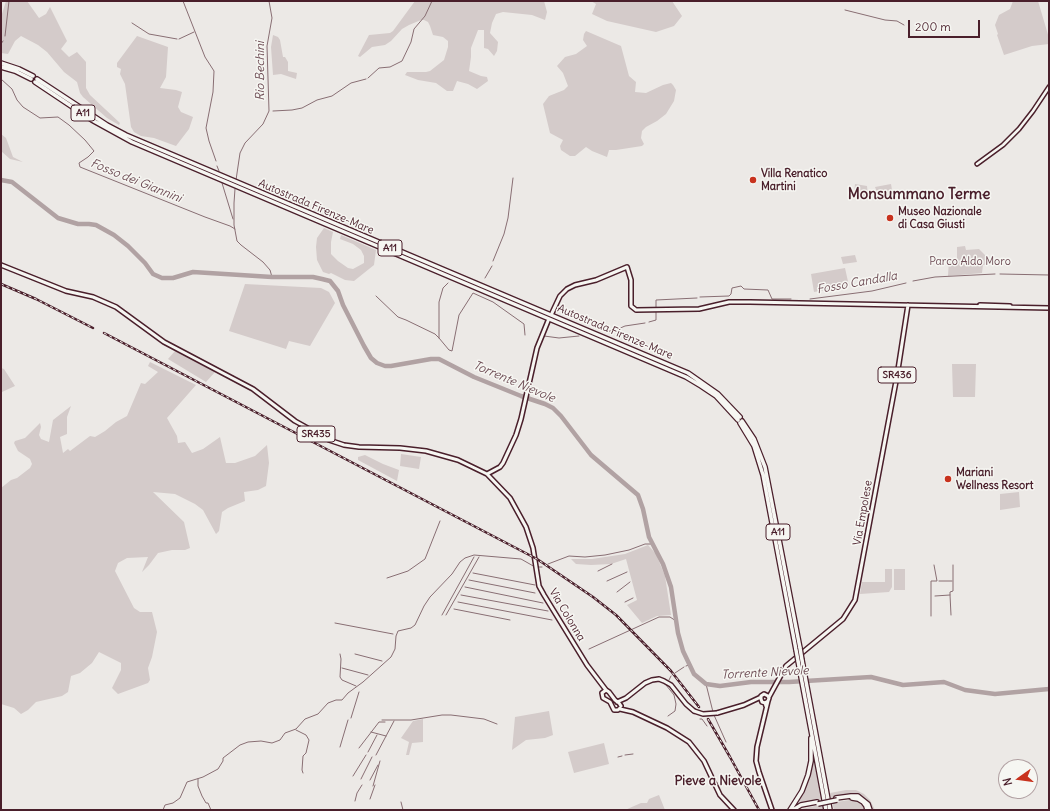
<!DOCTYPE html>
<html>
<head>
<meta charset="utf-8">
<style>
  body { margin:0 }
  #map { position:relative; width:1050px; height:811px; overflow:hidden; background:#ece9e6; font-family:Delius,sans-serif }
  canvas { display:block }
  .frame { position:absolute; inset:0; border:2px solid #4a1f2b; pointer-events:none }
  .north { position:absolute; left:998px; top:759px; width:40px; height:40px; box-sizing:border-box; background:#f6f6f2; border:1px solid #b1a0a2; border-radius:50%; rotate:256deg; font-size:11px; font-weight:700; line-height:16px; text-align:center; color:#4a1f2b }
  .north::after { content:''; display:block; margin:auto; width:14px; height:18px; background:#c8321e; clip-path:polygon(50% 0,100% 100%,50% 72%,0 100%) }
  .scale { position:absolute; left:908px; top:20px; width:72px; height:18px; box-sizing:border-box; border:2px solid #4a1f2b; border-top:0; padding-left:5px; font-size:12px; line-height:14px; white-space:nowrap; color:#4a1f2b; -webkit-text-stroke:3px #f6f6f2; paint-order:stroke }
</style>
</head>
<body>
<div id="map">
<canvas width="1050" height="811"></canvas>
<div class="frame"></div>
<div class="north">N</div>
<div class="scale">200 m</div>
</div>
<script>
const c = document.querySelector('canvas').getContext('2d');
c.lineJoin = 'round';
function fillPath(path, color) {
  c.fillStyle = color;
  c.fill(path, 'evenodd');
}
function poly(rows) {
  const path = new Path2D();
  for (const r of rows) {
    path.moveTo(r[0], r[1]);
    for (let i = 2; i < r.length; i += 2) path.lineTo(r[i], r[i + 1]);
  }
  return path;
}
function trace(path, color, width, dash) {
  c.strokeStyle = color;
  c.lineWidth = width;
  c.lineCap = dash ? 'butt' : 'round';
  c.setLineDash(dash || []);
  c.stroke(path);
}
function label(font, color, halo, rows, align = 'center') {
  c.font = font + ' Delius,sans-serif';
  c.lineWidth = 3;
  c.setLineDash([]);
  c.textBaseline = 'middle';
  c.strokeStyle = halo;
  c.fillStyle = color;
  for (const [text, x, y, turn = 0] of rows) {
    c.save();
    c.translate(x, y);
    c.rotate((+turn || 0) * Math.PI / 180);
    c.textAlign = isNaN(turn) ? turn : align;
    if (halo) c.strokeText(text, 0, 0);
    c.fillText(text, 0, 0);
    c.restore();
  }
}
const green = poly([
  [6,1,27,1,39,18,46,14,50,7,67,41,61,49,69,57,77,52,86,62,86,88,90,95,120,123,119,125,107,118,83,97,80,93,77,82,64,72,47,52,38,45,21,36,15,41,8,54,1,53,1,17],
  [415,1,544,1,547,12,545,20,532,15,503,12,496,14,492,23,490,33,498,42,497,51,494,56,488,49,484,48,484,30,478,30,471,48,471,57,469,71,481,76,487,77,488,81,477,89,468,84,457,81,453,91,447,91,436,83,418,80,405,75,407,72,426,72,430,71,444,60,448,47,448,41,443,37,433,35,430,26,428,22,424,20,421,20,409,25,402,29,391,41,385,45,372,47,360,57,358,56,369,35,390,33,393,31],
  [591,1,672,1,682,16,674,26,656,32,607,21,592,14,596,4],
  [1013,1,1038,1,1049,38,1049,44,1032,46,1004,55,997,35,998,34,995,25,999,15,1010,9],
  [586,31,621,46,629,76,636,82,635,92,646,93,663,85,671,83,673,85,676,90,674,101,666,114,657,121,646,127,642,131,641,138,644,144,642,146,616,150,609,150,607,157,592,151,586,147,575,156,570,156,561,150,560,146,563,140,550,133,543,104,549,96,564,90,568,86,563,73,557,66,565,57,576,54,587,46,583,40,584,34],
  [273,35,278,37,280,40,283,57,285,57,288,62,288,71,297,73,296,79,281,74,273,75,271,47],
  [137,36,168,47,166,77,160,88,176,90,182,92,178,107,181,112,193,117,189,129,176,146,154,138,141,136,134,132,131,127,125,84,120,74,121,69,117,67,117,63],
  [1,134,6,138,13,157,23,162,10,159,1,151],
  [855,184,867,186,868,197,854,194],
  [891,184,893,196,879,197,875,187],
  [324,228,333,232,331,242,331,254,338,261,348,268,353,269,364,263,364,256,361,250,353,244,340,239,341,235,376,250,374,265,354,281,345,280,331,273,329,274,323,272,317,260,316,247,317,238],
  [965,246,966,250,979,249,994,264,983,265,982,273,948,276,949,259,957,258,957,247],
  [855,255,857,262,843,264,841,257],
  [845,268,849,286,814,292,811,274],
  [245,284,321,288,329,292,335,303,310,346,289,341,286,349,229,331],
  [175,351,215,372,206,382,168,359],
  [150,362,196,385,167,418,177,436,178,443,185,442,192,453,203,449,220,437,226,463,235,463,255,456,267,445,269,463,266,486,258,490,244,492,245,501,228,508,222,512,219,531,216,534,203,510,195,504,175,494,153,492,184,522,190,548,185,550,172,550,158,553,149,565,142,572,148,557,127,558,118,563,115,571,134,608,140,612,152,612,157,632,152,657,148,668,150,680,148,683,118,694,112,688,121,670,121,663,99,652,92,663,80,673,71,676,68,692,62,696,36,702,28,710,21,714,14,708,1,704,1,488,11,480,17,478,30,468,32,464,30,459,18,451,14,443,15,441,25,438,40,423,41,427,39,435,41,439,49,442,53,420,71,406,67,417,67,434,60,437,63,453,68,449,70,451,90,436,95,437,105,431,116,422,127,416,141,383,145,384,158,372,148,366],
  [952,364,976,364,975,397,953,397],
  [1,368,4,369,15,386,2,392,1,388],
  [401,454,421,457,419,469,400,466],
  [365,455,383,464,399,470,397,481,358,460,358,457],
  [1019,492,1020,507,1000,510,1000,494],
  [648,545,656,554,665,576,671,615,657,616,642,623,627,605,637,600,626,559,611,564,591,565,576,564,571,559,592,559,625,554],
  [885,569,892,569,892,587,889,592,860,594,862,582,885,582],
  [894,569,905,569,905,590,894,590],
  [549,711,553,735,545,738,526,740,512,750,515,717],
  [423,719,423,742,412,743,409,755,406,755,409,742,401,738,413,721],
  [604,743,609,764,574,773,568,752],
  [813,754,824,810,802,809,819,805,817,800,798,804,794,807,808,783],
  [846,790,856,790,864,794,870,800,875,810,871,810,867,801,863,797,856,794,836,797,837,802,855,799,864,806,866,810,834,810,830,793],
  [659,795,665,810,625,810,641,803,647,803,649,799]
]);
const stream = poly([
  [183,1,205,57,214,71,213,92,206,128,209,141,216,161],
  [845,10,885,20,897,21,904,25],
  [132,23,149,34,177,39],
  [5,36,9,1],
  [179,39,194,32],
  [1,44,3,41],
  [368,78,379,68,390,67,402,61,411,42,414,29,425,16,432,1],
  [1,79,12,89,17,100,23,107,40,118,58,117,69,125,85,140,94,151,88,157,79,163,80,167,205,217,230,226,235,229],
  [273,111,292,110,302,108,317,100,332,96,351,83,366,79],
  [217,166,219,171],
  [236,180,240,153,245,143,263,124,269,111,267,46,272,18,269,1],
  [222,183,233,219],
  [235,189,234,203,234,225,237,241,241,245,263,262,270,270,272,277],
  [493,261,504,234,508,218,513,178],
  [1000,274,1049,275],
  [485,278,492,266],
  [913,281,935,277,995,274],
  [376,296,398,317,406,320,435,334,439,338,449,350,452,351,459,315,473,293,493,302,524,324,525,335],
  [700,297,729,296,731,294,732,288,741,286,744,289,768,290,772,299,791,299],
  [810,299,872,291,906,283],
  [656,308,656,300,697,298],
  [649,322,656,320,656,312],
  [606,332,618,329,625,326,645,323],
  [544,336,559,338,579,336],
  [439,338,439,302,443,288,448,283],
  [548,564,569,556,585,557,605,555,629,550,645,544,653,544],
  [538,567,542,567],
  [598,571,612,564],
  [473,573,535,585],
  [387,578,408,571,425,559,440,521],
  [469,580,535,593],
  [607,581,627,572],
  [939,581,952,581],
  [465,587,543,603],
  [617,592,630,582],
  [461,595,548,611],
  [935,596,950,595],
  [458,602,552,620],
  [625,602,633,598],
  [454,609,510,620],
  [442,615,474,557],
  [446,615,479,557],
  [951,615,950,595,950,592,953,591,953,565],
  [931,616,931,581,937,581,934,565],
  [335,623,393,634],
  [589,649,659,617,670,617,676,621],
  [340,654,341,659,340,677,342,680,356,686],
  [355,654,382,661],
  [686,666,689,665],
  [342,668,368,675],
  [675,673,684,667],
  [669,680,671,676],
  [706,684,713,712],
  [666,685,674,695,676,704,675,711,668,716],
  [714,715,726,742],
  [351,718,359,692],
  [700,719,702,719,707,726],
  [382,720,411,720,442,715,451,715,484,719,497,724],
  [296,730,306,735,309,740,306,753,303,756,302,770,303,773],
  [371,732,386,736],
  [340,747,348,720],
  [359,748,379,722,385,722],
  [368,752,377,735],
  [376,755,394,721],
  [625,755,633,754],
  [618,757,622,756],
  [353,776,366,755],
  [198,779,198,786,202,796,206,803,208,803,211,810],
  [361,779,372,757],
  [370,780,378,765],
  [373,786,380,761],
  [370,799,375,785],
  [355,801,357,793,362,785],
  [401,802,403,810],
  [163,810,165,805,173,803,180,798,187,782,203,777,218,769,223,761,223,758,240,745,248,742,261,741,272,743,280,740,285,733,296,729,305,719,318,714,328,703,336,700,342,700,348,693,363,682,391,657,395,649,396,636,398,631,411,628,415,625,424,606,430,597,452,574,460,562,465,558,474,555,521,559,535,567]
]);
const river = poly([
  [1,180,12,182,58,218,78,224,89,224,96,225,114,235,128,246,145,263,153,274,162,278,173,278,193,272,272,277,313,277,322,279,330,281,338,291,343,305,364,346,371,358,377,363,385,366,391,366,431,359,439,359,474,377,521,396,545,404,553,408,561,416,591,455,638,495,643,509,649,537,663,564,671,587,678,633,683,651,694,674,706,684,720,686,751,682,789,682,871,677,903,685,944,682,965,690,995,694,1049,689]
]);
const minor = poly([
  [977,164,1003,145,1019,129,1033,111,1049,87]
]);
const major = poly([
  [1,265,66,291,93,297,116,307,164,342,253,389,295,421,329,440,344,445,359,447,400,448,426,451,458,460,487,474,510,498,526,527,533,548,539,586,544,595,587,665,606,690,609,692,615,700,619,703,621,706],
  [980,305,1010,306],
  [552,313,560,296,567,289,575,285,596,280,627,267,631,280,631,306,636,310,699,309,729,302,750,302,1049,308],
  [487,474,500,467,503,463,516,435,521,419,537,348,548,321],
  [606,690,602,693,603,698,610,702,614,710,618,710,620,708],
  [769,697,786,666,843,619,855,600,897,376,908,305],
  [768,701,757,747,756,761,759,772,772,810],
  [617,702,626,698,645,683,652,680,659,679,664,681,671,685,686,704,694,711],
  [765,703,768,701,769,698,768,696,764,694,761,696,761,699,762,702,765,703,766,706],
  [620,709,633,712,667,728,689,742,704,761,720,795,734,810],
  [717,713,744,705,761,697]
]);
const highway = poly([
  [1,63,19,69,33,76],
  [1,67,15,71,31,79],
  [37,79,107,125,126,135,688,373,718,394,740,417],
  [35,82,92,120,132,142,686,377,701,386,716,396,738,420],
  [742,421,754,439,765,467,800,648],
  [740,423,754,446,763,475,796,650],
  [802,660,830,810],
  [798,661,826,810],
  [836,798,851,796,858,796,868,804,870,810],
  [852,798,858,799,863,802,866,806,867,810],
  [790,810,802,791,808,775,811,761,811,738],
  [793,810,801,805,817,802]
]);
const rail = poly([
  [1,284,36,299,93,328],
  [104,333,537,559,593,597,616,615,671,671,699,707],
  [708,719,730,757,759,810]
]);
const majorBridge = poly([
  [694,711,703,714,717,713]
]);
const highwayBridge = poly([
  [800,648,802,660],
  [796,650,798,661],
  [818,804,837,800]
]);
const markers = [
  [753,180,4,"#c8321e"],
  [890,218,4,"#c8321e"],
  [948,479,4,"#c8321e"]
];
const shields = [
  [83,113,24],
  [390,248,24],
  [897,375,38],
  [316,434,38],
  [778,532,24]
];
const shieldNames = [
  ["A11",83,113],
  ["A11",390,248],
  ["SR436",897,375],
  ["SR435",316,434],
  ["A11",778,532]
];
const poiNames = [
  ["Villa Renatico",761,174],
  ["Martini",761,187],
  ["Museo Nazionale",898,212],
  ["di Casa Giusti",898,225],
  ["Mariani",956,473],
  ["Wellness Resort",956,486]
];
const streetNames = [
  ["Autostrada Firenze-Mare",316,207,23],
  ["Autostrada Firenze-Mare",615,332,23],
  ["Via Empolese",863,513,-80],
  ["Via Colonna",567,615,59]
];
const parkNames = [
  ["Parco Aldo Moro",970,262]
];
const waterNames = [
  ["Rio Bechini",261,71,-90],
  ["Fosso dei Giannini",136,181,22],
  ["Fosso Candalla",857,283,-10],
  ["Torrente Nievole",514,382,23],
  ["Torrente Nievole",765,673,-3]
];
const quarterNames = [
  ["Pieve a Nievole",718,781]
];
const districtNames = [
  ["Monsummano Terme",919,195]
];
fillPath(green, '#d4cbca');
trace(stream, '#886e73', 1);
trace(river, '#b1a2a3', 4.5);
trace(minor, '#4a1f2b', 5.5);
trace(major, '#4a1f2b', 6);
trace(highway, '#4a1f2b', 6);
trace(minor, '#f6f6f2', 2.5);
trace(major, '#f6f6f2', 3);
trace(highway, '#f6f6f2', 3.5);
trace(rail, '#4a1f2b', 2.5);
trace(rail, '#f6f6f2', 1, [3]);
trace(majorBridge, '#4a1f2b', 6, []);
trace(highwayBridge, '#4a1f2b', 6, []);
trace(majorBridge, '#f6f6f2', 3);
trace(highwayBridge, '#f6f6f2', 3.5);
for (const [x, y, r, color] of markers) {
  const dot = new Path2D();
  dot.arc(x, y, r, 0, 2 * Math.PI);
  c.fillStyle = color;
  c.fill(dot);
  trace(dot, '#f6f6f2', 1.5);
}
for (const [x, y, w] of shields) {
  const box = new Path2D();
  box.roundRect(x - w / 2, y - 8, w, 16, 3);
  c.fillStyle = '#f6f6f2';
  c.fill(box);
  trace(box, '#4a1f2b', 1);
}
label('bold 10px', '#4a1f2b', null, shieldNames);
label('bold 11px', '#4a1f2b', '#f6f6f2', poiNames, 'left');
label('11px', '#4a1f2b', '#f6f6f2', streetNames);
label('11px', '#6c4a53', '#f6f6f2', parkNames);
label('italic 12px', '#6e4d55', '#f6f6f2', waterNames);
label('bold 13px', '#4a1f2b', '#f6f6f2', quarterNames);
label('bold 15px', '#4a1f2b', '#f6f6f2', districtNames);
</script>
</body>
</html>
